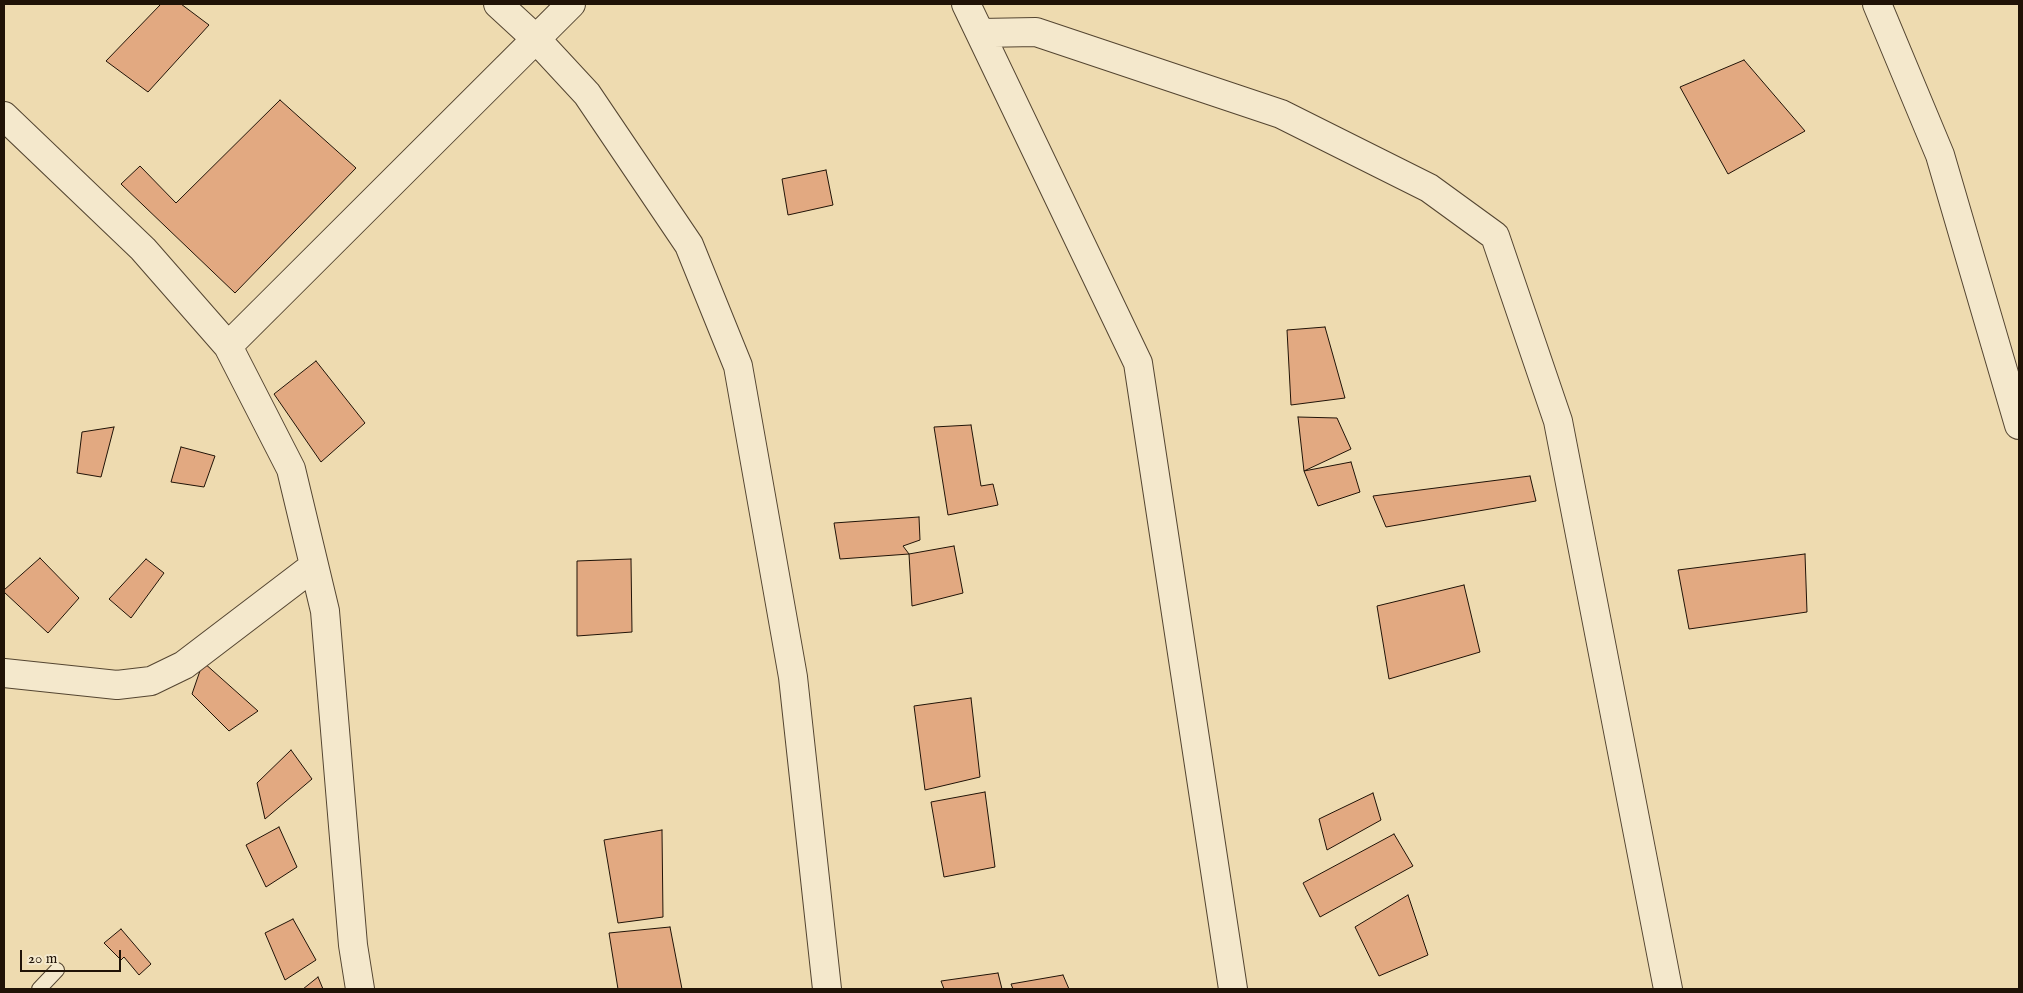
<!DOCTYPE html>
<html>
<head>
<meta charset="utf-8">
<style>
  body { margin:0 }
  #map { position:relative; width:2023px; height:993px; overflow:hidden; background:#eedbb0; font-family:"IM FELL English",serif }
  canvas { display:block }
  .frame { position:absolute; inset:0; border:5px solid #201307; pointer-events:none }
  .scale { position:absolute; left:20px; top:950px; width:101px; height:22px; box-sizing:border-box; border:2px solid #201307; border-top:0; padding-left:6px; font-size:15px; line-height:18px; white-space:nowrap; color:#201307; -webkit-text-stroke:4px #f4e8cc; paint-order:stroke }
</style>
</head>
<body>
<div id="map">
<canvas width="2023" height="993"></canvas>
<div class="frame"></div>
<div class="scale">20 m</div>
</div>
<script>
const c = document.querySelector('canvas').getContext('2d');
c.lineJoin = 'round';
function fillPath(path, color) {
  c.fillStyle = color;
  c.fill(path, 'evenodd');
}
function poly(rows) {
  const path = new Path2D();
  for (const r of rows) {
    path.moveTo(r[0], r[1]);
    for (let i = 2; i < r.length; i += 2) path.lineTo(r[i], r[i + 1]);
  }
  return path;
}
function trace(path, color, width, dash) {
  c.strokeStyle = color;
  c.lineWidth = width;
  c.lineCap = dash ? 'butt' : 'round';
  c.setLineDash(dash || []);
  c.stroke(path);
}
const building = poly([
  [161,4,181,4,209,25,148,92,106,61,161,4],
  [1744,60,1805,131,1728,174,1680,87,1744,60],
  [280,100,356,168,235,293,121,184,140,166,176,203,280,100],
  [826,170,833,205,788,215,782,179,826,170],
  [1325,327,1345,398,1291,405,1287,330,1325,327],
  [316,361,365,423,321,462,274,394,316,361],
  [1298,417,1337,418,1351,449,1304,471,1298,417],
  [971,425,981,486,993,484,998,505,948,515,934,427,971,425],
  [114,427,101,477,77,473,82,432,114,427],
  [181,447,215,456,204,487,171,482,181,447],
  [1351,462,1360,492,1318,506,1304,471,1351,462],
  [1530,476,1536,501,1386,527,1373,496,1530,476],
  [919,517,920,540,903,546,909,554,840,559,834,523,919,517],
  [954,546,963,593,912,606,909,554,954,546],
  [1805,554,1807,612,1689,629,1678,570,1805,554],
  [40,558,79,598,48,633,4,592,4,590,40,558],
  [146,559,164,573,131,618,109,599,146,559],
  [631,559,632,632,577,636,577,561,631,559],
  [1464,585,1480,652,1389,679,1377,606,1464,585],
  [203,662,258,711,229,731,192,694,203,662],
  [971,698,980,777,925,790,914,706,971,698],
  [291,750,312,779,265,819,257,783,291,750],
  [985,792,995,867,944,877,931,802,985,792],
  [1373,793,1381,820,1327,850,1319,819,1373,793],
  [279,827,297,867,266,887,246,845,279,827],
  [662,830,663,917,618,923,604,840,662,830],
  [1394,834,1413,866,1320,917,1303,883,1394,834],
  [1408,895,1428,955,1379,976,1355,927,1408,895],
  [293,919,316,960,285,980,265,933,293,919],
  [670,927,682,989,618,989,609,933,670,927],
  [121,929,151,964,139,975,124,957,121,960,104,943,121,929],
  [998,973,1002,989,944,989,941,981,998,973],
  [1063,975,1069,989,1013,989,1011,984,1063,975],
  [318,977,323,989,303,989,318,977]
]);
const lane = poly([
  [39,989,57,970]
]);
const street = poly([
  [498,4,536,39,587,94,689,245,738,366,793,677,827,989],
  [966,4,1138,363,1233,989],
  [1877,4,1940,155,2019,425],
  [980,33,1036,32,1281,114,1429,188,1495,236,1558,421,1668,989],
  [4,116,143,249,228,346,291,469,325,611,353,945,360,989],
  [228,346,571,4],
  [4,673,117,685,151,681,184,665,314,566]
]);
fillPath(building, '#e2a981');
trace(building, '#201307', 1);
trace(lane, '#544531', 16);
trace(street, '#544531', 30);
trace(lane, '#f4e8cc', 14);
trace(street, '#f4e8cc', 28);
</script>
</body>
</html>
